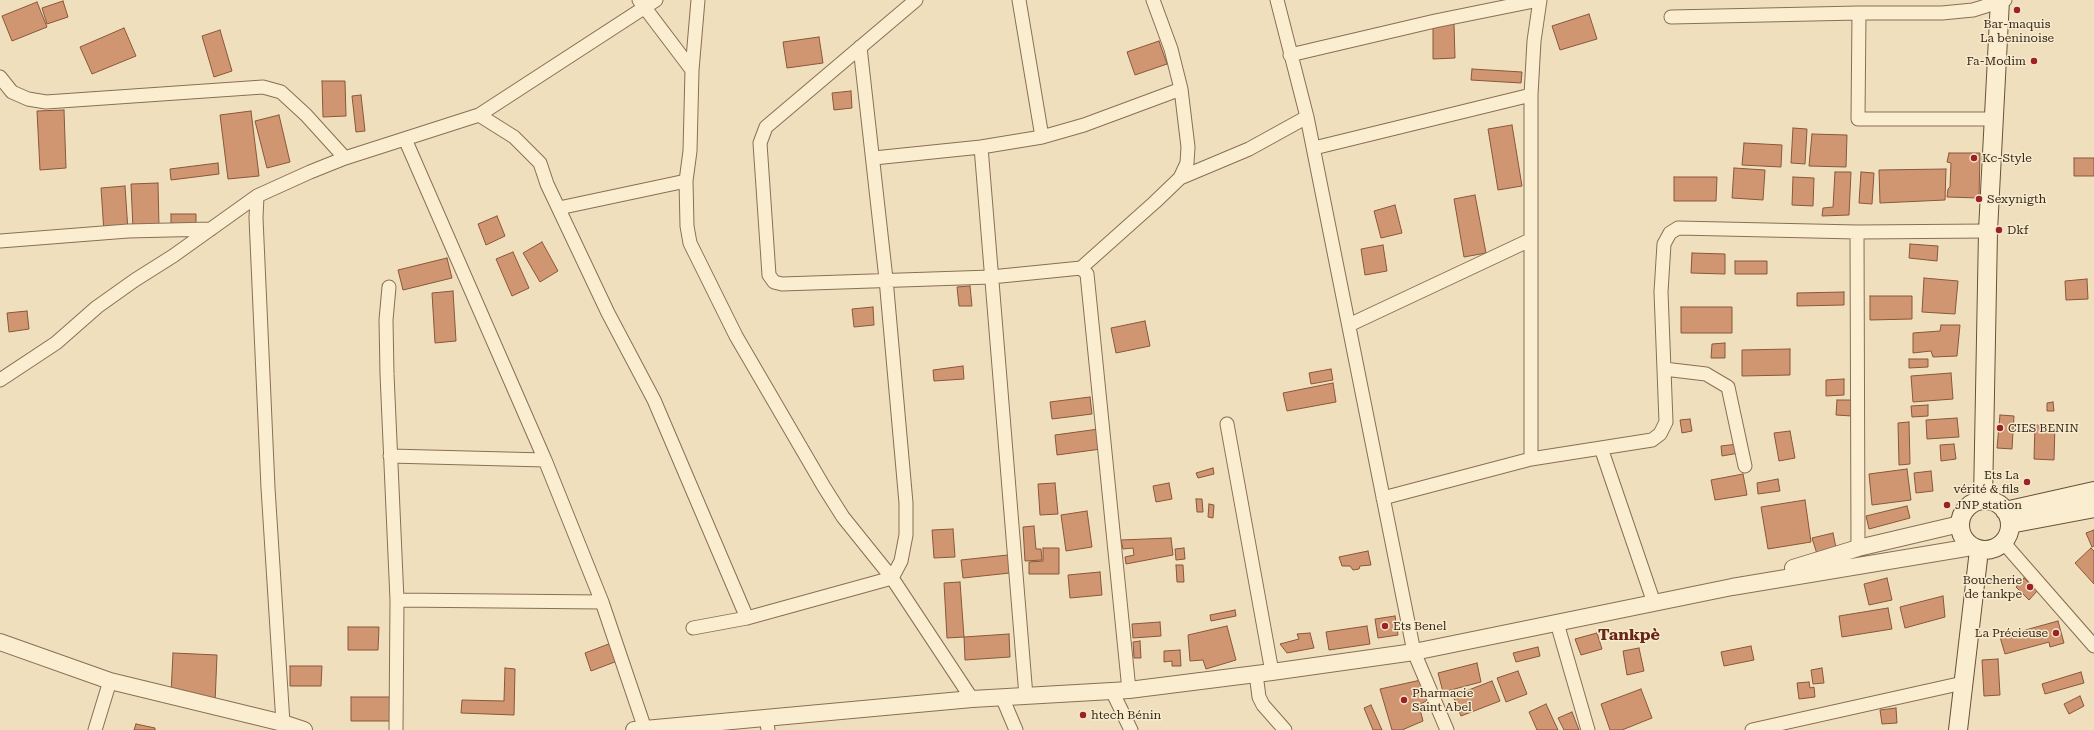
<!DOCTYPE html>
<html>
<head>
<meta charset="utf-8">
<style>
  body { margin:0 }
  canvas { display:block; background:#f0dfbd }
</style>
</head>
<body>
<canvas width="2094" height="730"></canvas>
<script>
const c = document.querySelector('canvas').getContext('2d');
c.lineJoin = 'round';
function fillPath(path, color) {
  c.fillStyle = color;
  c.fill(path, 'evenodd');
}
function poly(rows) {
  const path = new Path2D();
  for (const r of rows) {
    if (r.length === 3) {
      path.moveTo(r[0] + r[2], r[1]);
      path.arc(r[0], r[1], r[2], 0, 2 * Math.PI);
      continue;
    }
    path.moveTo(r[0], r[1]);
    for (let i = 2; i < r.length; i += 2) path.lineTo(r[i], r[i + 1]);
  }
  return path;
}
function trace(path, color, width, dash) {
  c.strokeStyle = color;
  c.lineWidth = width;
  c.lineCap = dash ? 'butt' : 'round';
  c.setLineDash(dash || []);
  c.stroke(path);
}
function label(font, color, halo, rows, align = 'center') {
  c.font = font + ' "Roboto Serif",serif';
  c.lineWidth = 3;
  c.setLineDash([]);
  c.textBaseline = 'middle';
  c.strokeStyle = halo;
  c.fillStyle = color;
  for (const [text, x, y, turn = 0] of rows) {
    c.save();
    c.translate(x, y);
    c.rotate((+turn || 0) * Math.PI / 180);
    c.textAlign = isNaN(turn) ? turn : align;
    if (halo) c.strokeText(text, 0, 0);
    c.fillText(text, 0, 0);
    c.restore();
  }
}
const building = poly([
  [63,1,68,17,47,24,42,8,63,1],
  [37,2,47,27,12,41,2,16,37,2],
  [1589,14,1597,39,1560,50,1552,26,1589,14],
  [1433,24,1454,24,1455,58,1433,59,1433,24],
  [124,28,136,56,92,74,80,47,124,28],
  [220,30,232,71,214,77,202,36,220,30],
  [819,37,823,63,787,68,783,42,819,37],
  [1159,41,1167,64,1135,75,1127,52,1159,41],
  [1472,69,1522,72,1521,83,1471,80,1472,69],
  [322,81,345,81,346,116,323,117,322,81],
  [851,91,852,108,834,110,832,93,851,91],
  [361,95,365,131,356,132,352,96,361,95],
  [64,110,66,168,40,170,37,111,64,110],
  [251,111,259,176,228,179,220,115,251,111],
  [279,115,290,162,267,168,255,121,279,115],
  [1512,125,1522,186,1498,190,1488,129,1512,125],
  [1793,128,1807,129,1805,164,1791,163,1793,128],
  [1812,134,1847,135,1846,167,1809,166,1812,134],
  [1744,143,1782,145,1781,167,1742,165,1744,143],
  [1949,153,1980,153,1979,198,1947,197,1948,189,1950,187,1951,163,1947,162,1949,153],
  [2074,158,2094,158,2094,176,2074,176,2074,158],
  [218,163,219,174,171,180,170,169,218,163],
  [1734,168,1765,170,1763,200,1732,198,1734,168],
  [1946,169,1945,200,1880,203,1879,170,1946,169],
  [1835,172,1851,172,1849,215,1822,216,1823,208,1833,207,1835,172],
  [1861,172,1874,173,1872,204,1859,203,1861,172],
  [1674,177,1717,177,1716,201,1674,201,1674,177],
  [1793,177,1814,178,1813,206,1792,205,1793,177],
  [158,183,159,227,133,229,131,184,158,183],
  [125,186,128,231,104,233,101,188,125,186],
  [1475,195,1486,253,1464,257,1454,199,1475,195],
  [1395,205,1402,233,1381,238,1374,211,1395,205],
  [171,214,196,214,196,230,171,230,171,214],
  [497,216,505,236,486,245,478,224,497,216],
  [542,242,558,271,540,282,523,253,542,242],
  [1910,244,1938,246,1937,261,1909,258,1910,244],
  [1383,245,1387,271,1365,275,1361,249,1383,245],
  [513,252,529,288,512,296,496,259,513,252],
  [1692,253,1725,254,1725,274,1691,273,1692,253],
  [447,258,452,278,403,290,398,270,447,258],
  [1735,261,1767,261,1767,274,1735,274,1735,261],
  [1924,278,1958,281,1955,314,1922,312,1924,278],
  [2087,279,2088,299,2066,300,2065,281,2087,279],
  [970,286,972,306,959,306,957,287,970,286],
  [453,291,456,341,435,343,432,293,453,291],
  [1844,292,1844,305,1797,306,1797,293,1844,292],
  [1870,296,1912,296,1912,319,1870,320,1870,296],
  [873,307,874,325,854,327,852,309,873,307],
  [1681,307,1732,307,1732,333,1681,333,1681,307],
  [27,311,29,329,9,332,7,313,27,311],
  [1145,321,1150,346,1116,353,1111,328,1145,321],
  [1941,325,1960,325,1957,356,1933,357,1931,351,1913,353,1913,333,1940,331,1941,325],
  [1725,343,1725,358,1711,358,1712,344,1725,343],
  [1790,349,1790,375,1742,376,1742,350,1790,349],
  [1909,359,1928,359,1928,367,1909,368,1909,359],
  [963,366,964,379,934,381,933,370,963,366],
  [1331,369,1333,380,1311,384,1309,373,1331,369],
  [1951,373,1953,399,1913,402,1911,376,1951,373],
  [1844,379,1844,395,1826,396,1826,380,1844,379],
  [1333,383,1336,402,1287,411,1283,393,1333,383],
  [1090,397,1092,414,1052,419,1050,402,1090,397],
  [1837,400,1852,400,1852,416,1836,415,1837,400],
  [2053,402,2054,411,2047,411,2047,403,2053,402],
  [1928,405,1928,416,1912,417,1911,406,1928,405],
  [2000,415,2014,416,2012,449,1997,448,2000,415],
  [1957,418,1959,437,1927,439,1926,420,1957,418],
  [1690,419,1692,431,1682,433,1680,420,1690,419],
  [1909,422,1910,464,1899,465,1898,423,1909,422],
  [2035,425,2055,425,2054,460,2034,459,2035,425],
  [1099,429,1101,449,1057,455,1055,435,1099,429],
  [1790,431,1795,458,1779,461,1774,433,1790,431],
  [1738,444,1739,453,1722,456,1721,446,1738,444],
  [1954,444,1956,459,1941,461,1940,445,1954,444],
  [1213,468,1214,474,1198,478,1196,473,1213,468],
  [1907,469,1911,500,1872,505,1869,474,1907,469],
  [1931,471,1933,491,1916,493,1914,473,1931,471],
  [1743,474,1747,495,1715,500,1711,480,1743,474],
  [1778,479,1780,491,1758,494,1757,483,1778,479],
  [1055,483,1058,514,1040,515,1038,484,1055,483],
  [1169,483,1172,499,1156,502,1153,486,1169,483],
  [1196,499,1202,499,1203,512,1197,512,1196,499],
  [1805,500,1811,542,1768,549,1761,507,1805,500],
  [1209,504,1214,505,1213,518,1208,517,1209,504],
  [1907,506,1910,518,1869,529,1866,516,1907,506],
  [1087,511,1092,547,1066,551,1061,515,1087,511],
  [1034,526,1036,549,1041,549,1042,560,1025,561,1023,527,1034,526],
  [953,529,955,557,934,558,932,530,953,529],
  [2094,530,2094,546,2092,547,2086,533,2094,530],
  [1833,533,1836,548,1817,554,1812,538,1833,533],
  [1171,538,1173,555,1126,564,1125,557,1134,555,1133,548,1123,549,1121,540,1171,538],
  [1043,548,1059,548,1059,574,1029,574,1029,562,1043,561,1043,548],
  [1184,548,1185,559,1176,560,1175,549,1184,548],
  [2091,548,2094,551,2094,584,2075,563,2091,548],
  [1368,551,1371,565,1360,566,1359,569,1353,570,1350,566,1342,566,1339,557,1368,551],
  [1008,555,1010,573,963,578,961,560,1008,555],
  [1176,565,1183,565,1184,582,1177,582,1176,565],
  [1100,572,1102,595,1070,598,1068,575,1100,572],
  [1887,578,1892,600,1869,605,1864,584,1887,578],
  [2024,578,2037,591,2029,600,2016,587,2024,578],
  [960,582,964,637,947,638,944,583,960,582],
  [1943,596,1945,617,1905,628,1900,607,1943,596],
  [1888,608,1892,629,1842,637,1839,616,1888,608],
  [1235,610,1236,616,1211,621,1210,615,1235,610],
  [1395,616,1398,635,1378,638,1375,619,1395,616],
  [2058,621,2064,643,2050,647,2049,642,2005,654,2000,637,2058,621],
  [1160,622,1161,636,1133,638,1132,624,1160,622],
  [1227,626,1236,660,1206,669,1203,660,1190,661,1188,635,1227,626],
  [1367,626,1370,644,1329,650,1326,632,1367,626],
  [348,627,379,627,378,650,348,650,348,627],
  [1310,633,1314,648,1287,653,1280,644,1299,639,1297,634,1310,633],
  [1597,633,1602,649,1581,655,1575,639,1597,633],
  [1009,634,1010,657,965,660,964,637,1009,634],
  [1140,641,1141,658,1134,658,1133,642,1140,641],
  [614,642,620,660,591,671,585,653,614,642],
  [1751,646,1754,660,1724,666,1721,652,1751,646],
  [1538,647,1540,656,1516,662,1513,653,1538,647],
  [1639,648,1644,671,1627,675,1623,651,1639,648],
  [1180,650,1181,666,1172,666,1172,661,1164,662,1164,651,1180,650],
  [173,653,217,655,215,703,171,694,173,653],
  [1998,659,2000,695,1984,696,1982,660,1998,659],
  [1477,663,1481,682,1443,692,1438,673,1477,663],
  [290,666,322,666,321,686,290,686,290,666],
  [505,668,515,669,514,715,461,713,462,700,504,701,505,668],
  [1822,668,1824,683,1813,684,1811,670,1822,668],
  [1518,671,1527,694,1506,702,1497,678,1518,671],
  [2081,672,2084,683,2045,694,2042,684,2081,672],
  [1421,680,1428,700,1419,705,1423,721,1402,730,1392,730,1380,689,1421,680],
  [1492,681,1500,701,1461,716,1453,696,1492,681],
  [1809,682,1810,688,1814,687,1815,697,1799,699,1797,683,1809,682],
  [1641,689,1652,718,1622,730,1610,730,1601,704,1641,689],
  [2080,696,2084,706,2069,714,2064,704,2080,696],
  [351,697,393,697,392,721,351,721,351,697],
  [1546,704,1558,730,1537,730,1529,712,1546,704],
  [1371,705,1382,730,1373,730,1364,708,1371,705],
  [1896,708,1897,723,1882,724,1880,710,1896,708],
  [1572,712,1579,730,1564,730,1558,718,1572,712],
  [136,724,155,728,155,730,134,730,136,724]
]);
const minor = poly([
  [639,0,692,70],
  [698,0,692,70,690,151,686,181,687,226,690,243,736,336,824,487,843,517,892,578,972,699],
  [916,0,766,127,760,143,769,275,774,282,782,284,991,277,1081,268,1155,202,1180,178,1187,163,1188,147,1181,89,1171,49,1153,0],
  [1019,0,1042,137],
  [1277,0,1307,117,1414,652,1447,730],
  [1859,13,1858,119,1994,119],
  [1671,17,1859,13,1942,13,1973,10,2005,0],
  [1290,55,1435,21,1539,0],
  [0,77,12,92,28,99,46,102,263,87,281,92,306,115,345,158],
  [479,115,656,0],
  [405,139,545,460,602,602,645,729],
  [981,147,1026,696],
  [1314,148,1531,95],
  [874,158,981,147,1042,137,1084,125,1181,89],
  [1180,178,1249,149,1307,117],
  [257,196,256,218,268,488,283,723],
  [559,208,686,181],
  [1857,232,1858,548],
  [0,241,128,231,211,229],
  [1081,268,1087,274,1129,690],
  [389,287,386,320,387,374,397,600,396,730],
  [1349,325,1530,240],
  [1664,369,1706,374,1728,387,1745,466],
  [0,380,56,343,97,307,135,280,173,256,257,196,310,172,345,158,479,115,514,137,540,163,547,184,608,313,654,400,747,618],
  [1227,424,1272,672],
  [1601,448,1654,603],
  [390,456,545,460],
  [1531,459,1531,95,1534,41,1540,0],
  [1383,498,1531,459,1652,440,1660,434,1666,422,1661,292,1664,244,1670,233,1678,228,1857,232,1988,231],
  [2003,542,2094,646],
  [397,600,602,602],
  [1557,623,1588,730],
  [693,628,747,618,892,578,901,561,906,535,906,503,886,279,860,47],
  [1256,674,1259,697,1263,705,1285,730],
  [1112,691,1131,730],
  [1002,697,1016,730],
  [766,717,768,730],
  [95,730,110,681],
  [1752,730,1963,683]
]);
const tertiary = poly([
  [1793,568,1858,548,1960,524],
  [0,642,110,681,283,723,304,730],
  [634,730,972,699,1129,690,1272,672,1414,652,1732,587,1972,547]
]);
const secondary = poly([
  [1983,500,1988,231,2000,0],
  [1985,525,25],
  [2005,511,2094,491],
  [2010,524,2094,508],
  [1958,730,1979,550]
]);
const markers = [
  [2017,10,4,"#9b2226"],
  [2034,61,4,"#9b2226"],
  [1974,158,4,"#9b2226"],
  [1979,199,4,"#9b2226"],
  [1999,230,4,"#9b2226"],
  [2000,428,4,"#9b2226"],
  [2027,482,4,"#9b2226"],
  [1947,505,4,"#9b2226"],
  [2030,587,4,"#9b2226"],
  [1385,626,4,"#9b2226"],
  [2056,633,4,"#9b2226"],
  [1404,700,4,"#9b2226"],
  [1083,715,4,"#9b2226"]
];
const poiNames = [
  ["Bar-maquis",2017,24,"center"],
  ["La beninoise",2017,38,"center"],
  ["Fa-Modim",2026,61,"right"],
  ["Kc-Style",1982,158],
  ["Sexynigth",1987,199],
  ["Dkf",2007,230],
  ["CIES BENIN",2008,428],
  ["Ets La",2019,475,"right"],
  ["vérité & fils",2019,489,"right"],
  ["JNP station",1955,505],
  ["Boucherie",2022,580,"right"],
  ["de tankpe",2022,594,"right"],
  ["Ets Benel",1393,626],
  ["La Précieuse",2048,633,"right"],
  ["Pharmacie",1412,693],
  ["Saint Abel",1412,707],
  ["htech Bénin",1091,715]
];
const districtNames = [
  ["Tankpè",1629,635]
];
fillPath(building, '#d09671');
trace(building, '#89573a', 1);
trace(minor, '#896f55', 15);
trace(tertiary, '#896f55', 18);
trace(secondary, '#6a5039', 20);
trace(minor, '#fbedd0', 13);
trace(tertiary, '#fbedd0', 16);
trace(secondary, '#fbedd0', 18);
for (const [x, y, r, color] of markers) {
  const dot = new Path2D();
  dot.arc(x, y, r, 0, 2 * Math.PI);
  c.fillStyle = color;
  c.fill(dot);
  trace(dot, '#f7eacd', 1.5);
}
label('12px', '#37281b', '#f7eacd', poiNames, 'left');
label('bold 16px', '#662618', '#f7eacd', districtNames);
</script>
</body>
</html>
